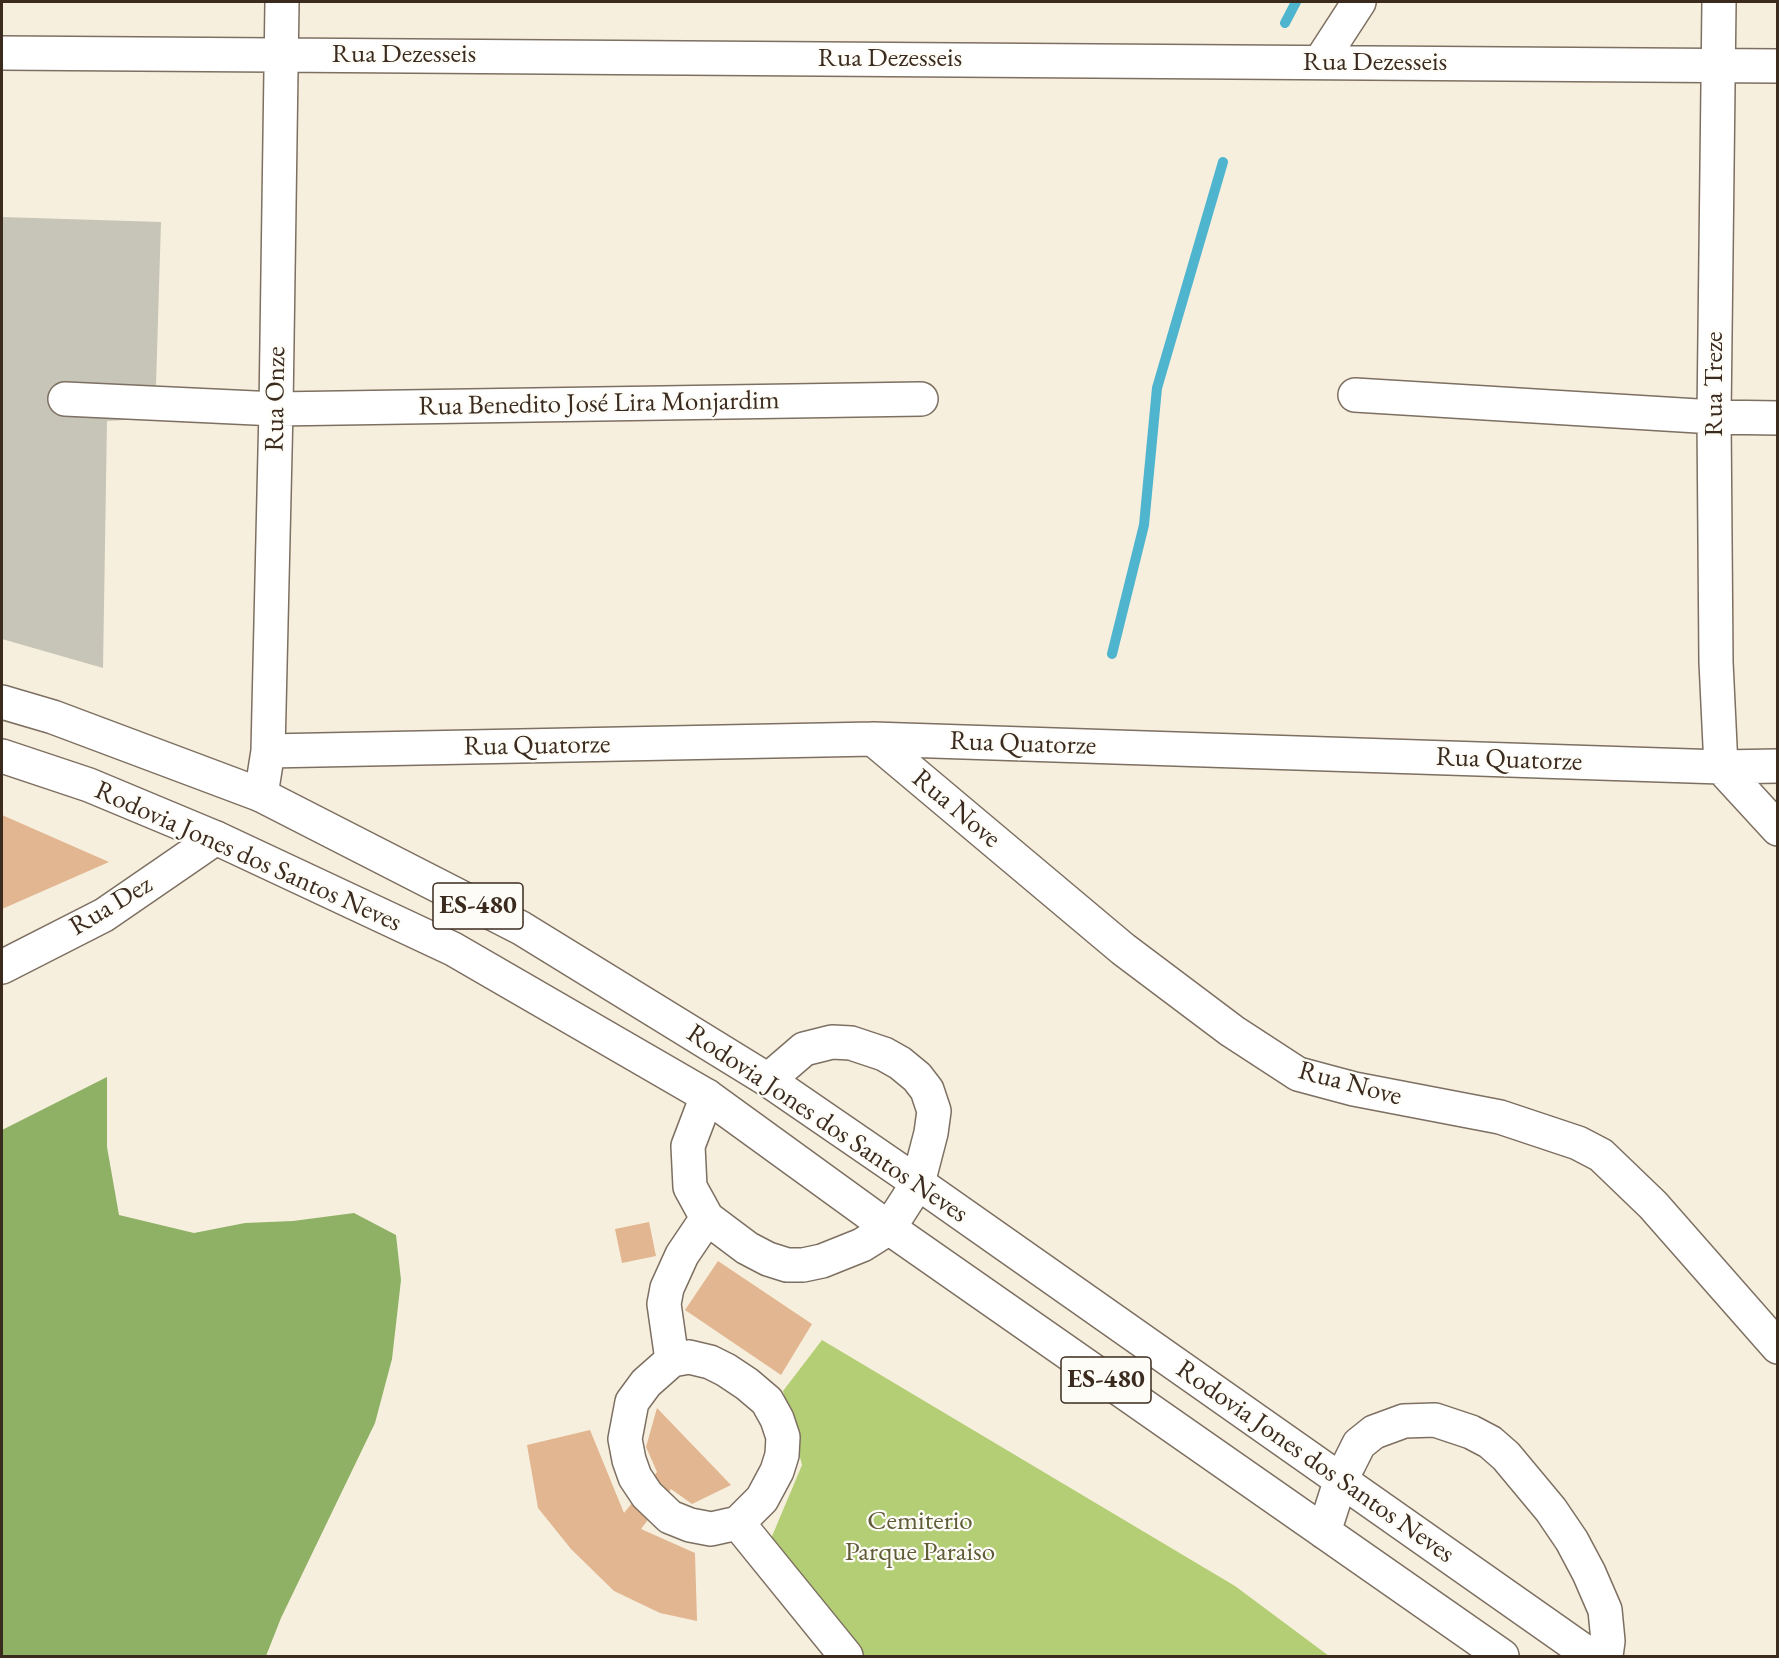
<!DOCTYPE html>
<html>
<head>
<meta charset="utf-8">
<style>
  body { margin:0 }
  #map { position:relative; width:1779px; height:1658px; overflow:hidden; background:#f7efdd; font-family:"EB Garamond",serif }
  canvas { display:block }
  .frame { position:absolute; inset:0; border:3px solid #3b2a1e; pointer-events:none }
</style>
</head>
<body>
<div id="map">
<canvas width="1779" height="1658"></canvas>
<div class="frame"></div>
</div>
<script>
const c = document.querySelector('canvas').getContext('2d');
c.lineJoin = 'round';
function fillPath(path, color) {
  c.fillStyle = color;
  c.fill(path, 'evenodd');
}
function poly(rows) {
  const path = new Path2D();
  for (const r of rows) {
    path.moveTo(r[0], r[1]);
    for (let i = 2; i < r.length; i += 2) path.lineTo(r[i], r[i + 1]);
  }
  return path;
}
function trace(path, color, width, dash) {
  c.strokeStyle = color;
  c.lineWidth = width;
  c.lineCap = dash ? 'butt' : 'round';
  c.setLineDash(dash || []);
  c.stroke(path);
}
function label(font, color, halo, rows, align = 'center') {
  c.font = font + ' "EB Garamond",serif';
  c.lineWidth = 4.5;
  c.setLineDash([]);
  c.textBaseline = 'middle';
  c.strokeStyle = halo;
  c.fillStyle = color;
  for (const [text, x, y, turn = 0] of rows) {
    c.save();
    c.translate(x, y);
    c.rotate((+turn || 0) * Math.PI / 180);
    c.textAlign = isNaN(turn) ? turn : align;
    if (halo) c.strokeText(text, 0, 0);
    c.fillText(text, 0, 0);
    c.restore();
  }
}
const industrial = poly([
  [2,217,161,222,155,418,107,421,103,668,2,639]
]);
const green = poly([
  [822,1340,1235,1586,1329,1656,865,1656,770,1541,802,1465,783,1391]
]);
const forest = poly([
  [107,1077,107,1147,119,1215,194,1233,245,1223,293,1221,354,1213,396,1235,401,1280,392,1359,375,1423,281,1618,266,1656,2,1656,2,1130]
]);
const stream = poly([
  [1285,23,1296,2],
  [1112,654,1144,525,1157,388,1223,162]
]);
const building = poly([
  [2,815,109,862,2,909],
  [649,1222,656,1256,622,1263,615,1229],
  [718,1261,812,1324,781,1375,685,1310],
  [657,1408,731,1485,692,1504,671,1489,641,1529,695,1553,697,1621,660,1613,614,1591,571,1549,538,1508,527,1445,590,1430,624,1513,657,1472,646,1447]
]);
const minor = poly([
  [1719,2,1714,417,1716,662,1721,767],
  [2,53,1778,66],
  [1320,62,1359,2],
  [1355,395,1714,417,1778,418],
  [65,399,276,409,921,399],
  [873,739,1123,949,1232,1031,1298,1074,1354,1089,1500,1117,1578,1143,1601,1155,1653,1205,1778,1347],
  [268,751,873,739,1721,767,1778,766],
  [1721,767,1778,829],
  [261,795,268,751,276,409,282,2],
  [2,967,104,915,216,838],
  [707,1096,688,1146,690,1187,707,1218,747,1248,768,1259,787,1265,803,1265,822,1261,862,1245,889,1228,918,1183,931,1133,934,1111,927,1090,917,1077,900,1063,884,1054,851,1043,832,1042,804,1049,768,1080],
  [689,1357,710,1362,726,1370,747,1384,767,1401,777,1419,783,1437,782,1455,777,1471,762,1499,738,1523,711,1529,690,1525,670,1517,647,1495,635,1477,629,1460,625,1439,632,1402,646,1383,672,1360,689,1357],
  [672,1360,664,1304,667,1288,682,1255,707,1218],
  [738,1523,846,1656]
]);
const major = poly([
  [2,702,53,717,261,795,521,928,768,1080,918,1183,1591,1656],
  [2,756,89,785,216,838,453,949,707,1096,889,1228,1502,1656],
  [1324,1532,1341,1479,1349,1464,1359,1444,1374,1432,1404,1421,1435,1420,1471,1432,1490,1442,1506,1456,1551,1510,1572,1541,1589,1573,1605,1610,1608,1641,1606,1656]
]);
const shields = [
  [478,906,90],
  [1106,1380,90]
];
const shieldNames = [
  ["ES-480",478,906],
  ["ES-480",1106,1380]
];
const streetNames = [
  ["Rua Dezesseis",404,55],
  ["Rua Dezesseis",890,59],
  ["Rua Dezesseis",1375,63],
  ["Rua Treze",1715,384,-90],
  ["Rua Onze",276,399,-89],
  ["Rua Benedito José Lira Monjardim",599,404,-1],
  ["Rua Quatorze",1023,744,2],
  ["Rua Quatorze",537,746,-1],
  ["Rua Quatorze",1509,760,2],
  ["Rua Nove",956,809,40],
  ["Rodovia Jones dos Santos Neves",248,857,24],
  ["Rua Dez",111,906,-31],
  ["Rua Nove",1350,1084,15],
  ["Rodovia Jones dos Santos Neves",827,1124,34],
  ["Rodovia Jones dos Santos Neves",1315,1462,35]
];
const parkNames = [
  ["Cemiterio",920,1522],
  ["Parque Paraiso",920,1553]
];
fillPath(industrial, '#c6c5b8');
fillPath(green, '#b3ce74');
fillPath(forest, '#8eb166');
trace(stream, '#4fb4ce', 10);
fillPath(building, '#e1b690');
trace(minor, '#7d6f61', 36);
trace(major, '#7d6f61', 36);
trace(minor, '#fff', 33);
trace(major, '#fff', 33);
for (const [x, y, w] of shields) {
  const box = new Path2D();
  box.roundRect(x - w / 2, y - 23, w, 46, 4.5);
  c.fillStyle = '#fdfcf7';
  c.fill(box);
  trace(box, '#3b2a1e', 1.5);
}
label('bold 26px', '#3b2a1e', null, shieldNames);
label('27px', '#3b2a1e', '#fdfcf7', streetNames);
label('27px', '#5f5b38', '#fdfcf7', parkNames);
</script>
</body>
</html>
